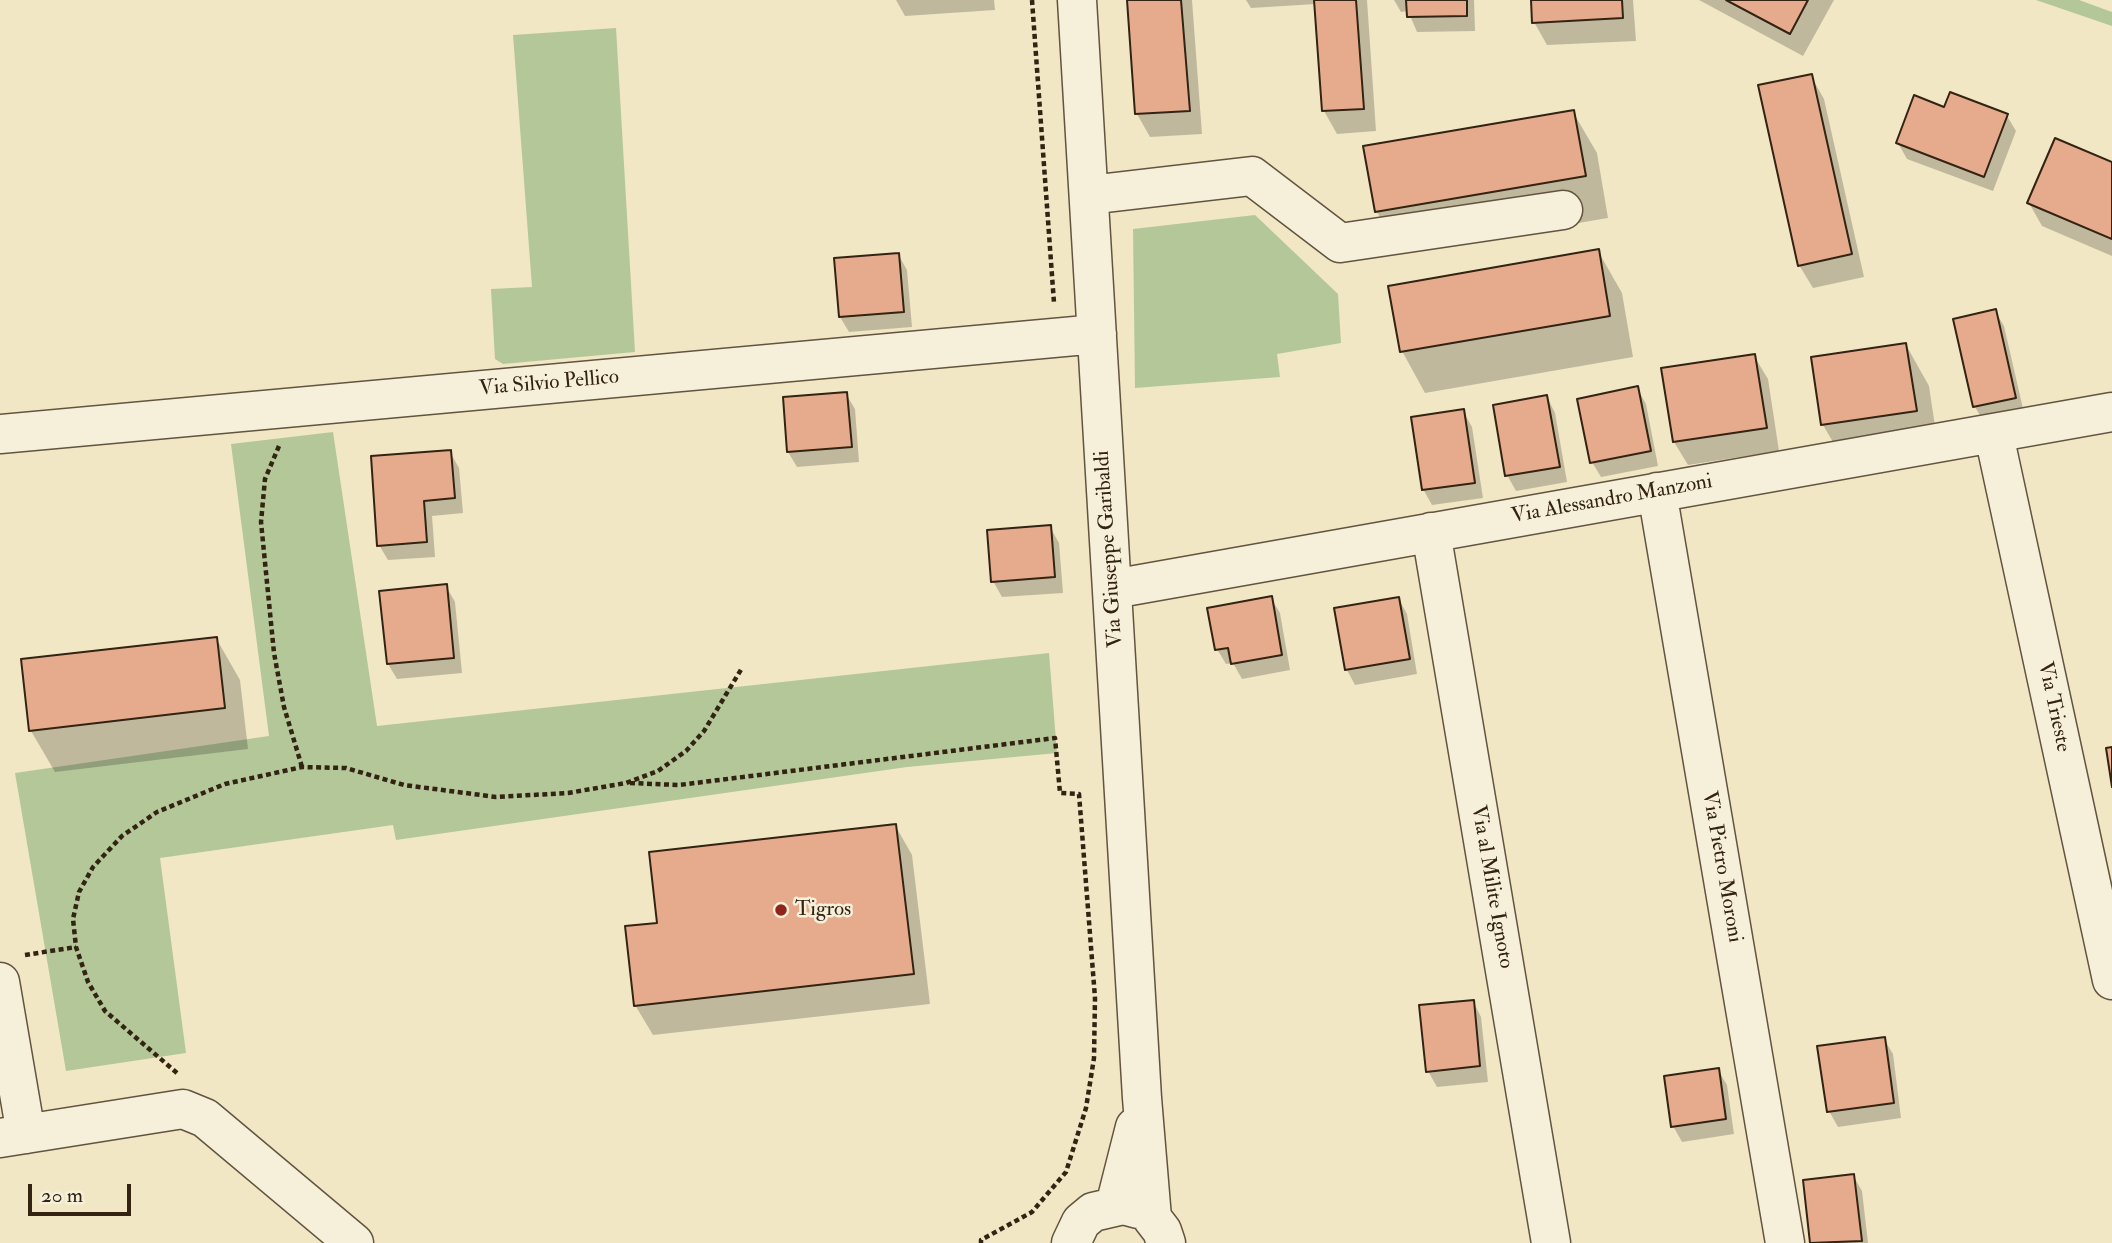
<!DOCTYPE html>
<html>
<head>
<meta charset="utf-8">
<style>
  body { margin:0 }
  #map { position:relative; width:2112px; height:1243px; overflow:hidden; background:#f1e7c5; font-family:"IM FELL Double Pica",serif }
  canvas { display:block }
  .scale { position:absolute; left:28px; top:1184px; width:103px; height:32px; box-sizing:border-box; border:4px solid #322313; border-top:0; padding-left:9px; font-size:21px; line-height:24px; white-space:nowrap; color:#322313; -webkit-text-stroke:5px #f6efd9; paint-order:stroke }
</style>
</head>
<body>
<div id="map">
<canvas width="2112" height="1243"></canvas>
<div class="scale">20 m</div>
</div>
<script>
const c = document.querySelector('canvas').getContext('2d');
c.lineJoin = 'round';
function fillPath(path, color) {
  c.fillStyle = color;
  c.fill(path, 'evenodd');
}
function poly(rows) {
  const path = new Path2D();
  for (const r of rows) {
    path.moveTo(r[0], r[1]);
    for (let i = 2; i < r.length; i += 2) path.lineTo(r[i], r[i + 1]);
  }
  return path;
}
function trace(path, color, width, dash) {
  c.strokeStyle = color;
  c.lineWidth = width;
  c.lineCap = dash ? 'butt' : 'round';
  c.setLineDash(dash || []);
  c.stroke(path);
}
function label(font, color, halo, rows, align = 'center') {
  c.font = font + ' "IM FELL Double Pica",serif';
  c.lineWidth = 5;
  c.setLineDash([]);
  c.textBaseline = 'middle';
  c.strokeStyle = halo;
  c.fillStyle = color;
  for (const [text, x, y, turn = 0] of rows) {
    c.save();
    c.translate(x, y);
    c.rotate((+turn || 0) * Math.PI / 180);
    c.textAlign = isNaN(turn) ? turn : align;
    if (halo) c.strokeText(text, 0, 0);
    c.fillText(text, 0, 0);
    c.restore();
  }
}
const green = poly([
  [2036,0,2079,0,2112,12,2112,26],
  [616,28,635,352,503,364,495,359,491,289,532,287,513,35],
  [1255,215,1338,294,1341,343,1277,354,1280,377,1135,388,1133,229],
  [333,432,377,726,1049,653,1057,753,907,767,396,840,393,825,160,858,186,1053,66,1071,15,773,269,736,231,444]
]);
const shadow = poly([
  [896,0,994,0,995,10,905,16],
  [1128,0,1192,0,1202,134,1150,137,1137,114],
  [1246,0,1367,0,1376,131,1337,134,1324,111,1316,4,1251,8],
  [1394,0,1474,0,1475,31,1417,32,1408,11,1401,12],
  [1533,0,1633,0,1636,41,1547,45,1534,22],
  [1699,0,1834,0,1803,56],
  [1811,76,1824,99,1864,277,1813,288,1799,265],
  [1573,112,1597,153,1608,218,1401,253,1377,212],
  [2007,116,2016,131,1993,191,1907,159,1898,143],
  [2112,164,2112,256,2042,226,2029,203],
  [1598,251,1622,293,1633,357,1425,393,1402,351],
  [898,254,907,270,912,327,849,332,840,317],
  [1995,311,2004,326,2024,413,1984,422,1975,407,1955,320],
  [1906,345,1929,386,1939,453,1847,466,1823,425],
  [1754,356,1768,379,1779,451,1688,465,1674,442,1663,370],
  [1637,388,1646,404,1658,466,1601,477,1592,462],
  [846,394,855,409,859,462,797,467,788,452],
  [1547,397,1555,413,1567,482,1516,491,1507,475],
  [1463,411,1472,427,1483,498,1432,505,1423,489],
  [450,452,459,468,463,513,432,516,435,557,388,560,379,545],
  [1050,527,1059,543,1063,593,1002,597,993,581],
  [446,586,455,602,462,673,397,679,388,664],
  [1271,598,1280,613,1290,670,1242,679,1233,663,1226,664,1217,649],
  [1398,598,1407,614,1417,674,1355,685,1347,670,1336,609],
  [216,638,240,680,248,749,55,772,31,731,23,661],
  [895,825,912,855,930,1004,653,1035,635,1005,659,924],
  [1473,1001,1481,1017,1488,1082,1437,1087,1428,1071],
  [1884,1039,1893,1054,1901,1118,1838,1127,1829,1111],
  [1718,1070,1727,1085,1734,1134,1682,1142,1673,1126],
  [1853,1175,1862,1191,1868,1243,1812,1243,1805,1181]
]);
const building = poly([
  [1127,0,1181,0,1190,111,1135,114,1127,0],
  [1314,0,1356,0,1364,109,1322,111,1314,0],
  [1406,0,1467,0,1467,16,1407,17,1406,0],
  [1531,0,1622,0,1623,18,1532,23,1531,0],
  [1726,0,1808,0,1790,34,1726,0],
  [1812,74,1852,254,1798,266,1758,85,1812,74],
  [1950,92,2008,114,1984,177,1896,143,1914,95,1944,107,1950,92],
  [1574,110,1586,176,1375,212,1363,146,1574,110],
  [2055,138,2112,162,2112,239,2027,203,2055,138],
  [1599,249,1610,316,1400,352,1388,286,1599,249],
  [899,253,904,312,839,317,834,258,899,253],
  [1996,309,2016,398,1973,407,1953,319,1996,309],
  [1906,343,1917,411,1821,425,1811,357,1906,343],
  [1755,354,1767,428,1673,442,1661,368,1755,354],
  [1638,386,1651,451,1590,463,1577,399,1638,386],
  [847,392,852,447,787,452,783,397,847,392],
  [1547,395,1560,467,1505,476,1493,405,1547,395],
  [1464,409,1475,483,1422,490,1411,417,1464,409],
  [451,450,455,498,424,501,427,542,377,546,371,456,451,450],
  [1051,525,1055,577,991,582,987,530,1051,525],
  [447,584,454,658,387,664,379,591,447,584],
  [1272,596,1282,655,1231,664,1228,648,1215,650,1207,608,1272,596],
  [1399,597,1410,659,1345,670,1334,608,1399,597],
  [217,637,225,708,29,731,21,659,217,637],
  [2112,747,2112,787,2106,748,2112,747],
  [896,824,914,974,634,1006,625,926,657,923,649,852,896,824],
  [1474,1000,1480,1066,1426,1072,1419,1005,1474,1000],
  [1885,1037,1894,1103,1827,1112,1817,1046,1885,1037],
  [1719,1068,1726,1119,1671,1127,1664,1076,1719,1068],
  [1854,1174,1862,1241,1810,1243,1803,1180,1854,1174]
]);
const path = poly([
  [1032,0,1054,303],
  [279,446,265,479,261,522,274,653,284,707,302,767],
  [630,783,679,785,1055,738,1060,793,1079,794,1095,998,1094,1058,1086,1108,1066,1172,1032,1212,981,1240,981,1243],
  [25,955,76,947],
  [177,1073,105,1011,88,982,76,947,73,919,79,892,93,867,122,836,157,812,225,784,302,767,346,768,404,785,496,797,568,793,626,783,658,771,686,751,704,731,742,668]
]);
const minor = poly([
  [1077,0,1142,1098,1152,1218,1162,1231,1166,1243],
  [1089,195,1252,176,1340,243,1563,210],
  [0,434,1097,334],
  [1994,435,2112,980],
  [1657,492,1785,1243],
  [1431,532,1551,1243],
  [1113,589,2112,412],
  [0,982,26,1134],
  [0,1138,183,1109,205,1118,354,1243],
  [1115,1206,1135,1127],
  [1071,1243,1081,1222,1093,1212,1123,1205,1138,1209]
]);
const markers = [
  [781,910,7,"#8f2418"]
];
const streetNames = [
  ["Via Silvio Pellico",549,384,-5],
  ["Via Alessandro Manzoni",1612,500,-10],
  ["Via Giuseppe Garibaldi",1110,549,-94],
  ["Via Trieste",2053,707,78],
  ["Via Pietro Moroni",1721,867,80],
  ["Via al Milite Ignoto",1491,887,80]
];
const poiNames = [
  ["Tigros",795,910]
];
fillPath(green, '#b4c799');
fillPath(shadow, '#0003');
fillPath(building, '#e6ab8d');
trace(building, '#322313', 2);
trace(minor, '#625440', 41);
trace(path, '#322313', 4.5, [5, 3.5]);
trace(minor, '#f6efd9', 38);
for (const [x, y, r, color] of markers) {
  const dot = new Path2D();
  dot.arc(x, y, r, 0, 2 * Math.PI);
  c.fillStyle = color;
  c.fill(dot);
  trace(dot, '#f6efd9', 2.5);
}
label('21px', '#322313', '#f6efd9', streetNames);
label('21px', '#322313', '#f6efd9', poiNames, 'left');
</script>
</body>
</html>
